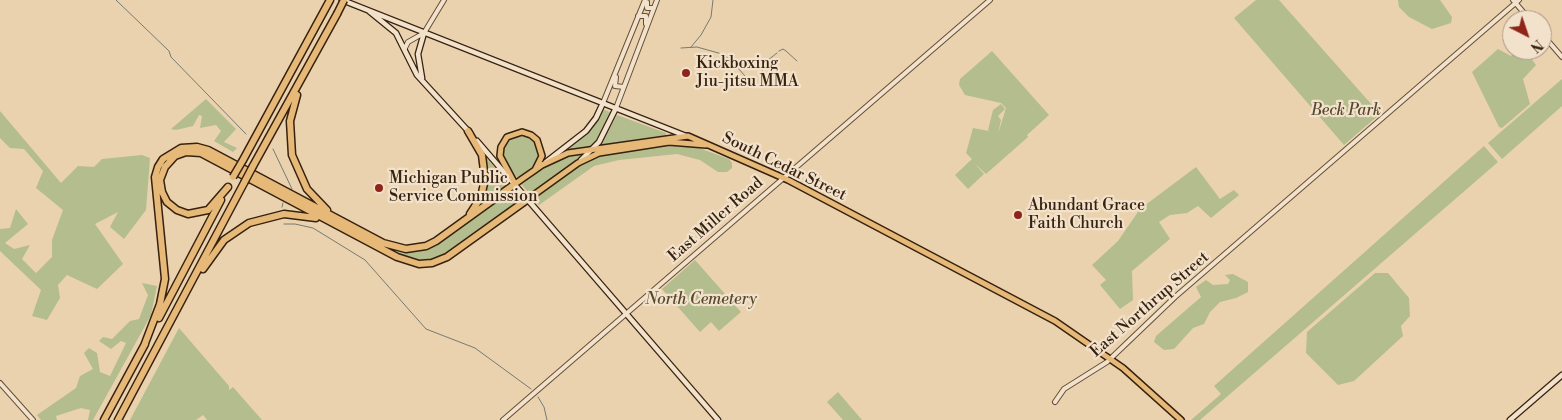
<!DOCTYPE html>
<html>
<head>
<meta charset="utf-8">
<style>
  body { margin:0 }
  #map { position:relative; width:1562px; height:420px; overflow:hidden; background:#ebd2af; font-family:"Libre Bodoni",serif }
  canvas { display:block }
  .north { position:absolute; left:1502px; top:10px; width:50px; height:50px; box-sizing:border-box; background:#f2e2cb; border:1px solid #a79580; border-radius:50%; rotate:139deg; font-size:14px; font-weight:700; line-height:20px; text-align:center; color:#37220f }
  .north::after { content:''; display:block; margin:auto; width:18px; height:22px; background:#8f2418; clip-path:polygon(50% 0,100% 100%,50% 72%,0 100%) }
</style>
</head>
<body>
<div id="map">
<canvas width="1562" height="420"></canvas>
<div class="north">N</div>
</div>
<script>
const c = document.querySelector('canvas').getContext('2d');
c.lineJoin = 'round';
function fillPath(path, color) {
  c.fillStyle = color;
  c.fill(path, 'evenodd');
}
function poly(rows) {
  const path = new Path2D();
  for (const r of rows) {
    path.moveTo(r[0], r[1]);
    for (let i = 2; i < r.length; i += 2) path.lineTo(r[i], r[i + 1]);
  }
  return path;
}
function trace(path, color, width, dash) {
  c.strokeStyle = color;
  c.lineWidth = width;
  c.lineCap = dash ? 'butt' : 'round';
  c.setLineDash(dash || []);
  c.stroke(path);
}
function label(font, color, halo, rows, align = 'center') {
  c.font = font + ' "Libre Bodoni",serif';
  c.lineWidth = 4.5;
  c.setLineDash([]);
  c.textBaseline = 'middle';
  c.strokeStyle = halo;
  c.fillStyle = color;
  for (const [text, x, y, turn = 0] of rows) {
    c.save();
    c.translate(x, y);
    c.rotate((+turn || 0) * Math.PI / 180);
    c.textAlign = isNaN(turn) ? turn : align;
    if (halo) c.strokeText(text, 0, 0);
    c.fillText(text, 0, 0);
    c.restore();
  }
}
const green = poly([
  [1256,0,1279,0,1380,114,1344,145,1234,18],
  [1398,0,1440,0,1452,17,1451,23,1432,29,1409,17,1399,7],
  [1498,49,1511,56,1518,50,1525,50,1536,65,1523,79,1530,104,1502,128,1499,127,1472,72],
  [992,51,1049,115,1027,135,1028,137,986,174,975,164,984,174,968,189,955,175,972,159,966,153,973,128,989,131,988,130,993,110,1001,104,1005,109,998,116,1001,120,998,134,1006,108,1001,103,965,95,959,85,960,79],
  [1562,79,1562,106,1502,159,1488,143],
  [206,99,236,129,224,142,237,148,233,152,214,141,221,131,216,125,200,128,202,116,199,115,193,126,176,130,171,129],
  [602,109,610,112,611,114,593,146,562,153,588,131],
  [0,111,61,183,78,166,94,167,102,159,142,155,150,158,146,210,124,239,110,227,118,212,95,224,123,264,97,289,67,275,58,285,60,298,47,320,32,316,41,290,0,251,0,229,10,228,16,209,28,224,5,243,14,249,30,245,22,259,36,273,52,257,52,240,63,210,36,188,43,171,24,149,10,148,0,138],
  [617,115,666,133,666,135,599,146],
  [523,134,535,141,540,156,532,169,523,176,516,177,502,158,502,148,510,138],
  [663,144,689,145,699,148,729,159,732,163,732,168,727,172,718,172,700,160,677,154,619,160,594,166,539,205,537,203,539,194,585,161,602,154],
  [1484,146,1498,162,1200,420,1191,420,1221,394,1214,386],
  [586,153,531,195,521,184,546,165,567,155],
  [485,156,509,185,478,208,481,200],
  [1196,167,1220,199,1234,190,1239,195,1211,218,1198,206,1187,213,1170,215,1159,222,1170,239,1132,271,1133,300,1120,309,1100,285,1106,280,1092,265,1118,241,1140,209],
  [512,190,521,200,521,202,451,252,435,260,418,261,404,259,352,229,391,248,402,251,419,250],
  [695,260,741,312,719,331,711,322,700,332,662,289],
  [1375,273,1388,273,1409,298,1410,316,1401,326,1403,336,1354,381,1338,385,1306,353,1307,332],
  [1233,274,1248,282,1248,292,1236,298,1220,302,1210,312,1204,324,1193,328,1174,349,1164,350,1154,342,1156,336,1201,297,1196,287,1206,280,1213,285,1228,284,1230,280,1225,275],
  [142,283,157,286,151,315,93,420,88,420,90,410,81,408,56,416,57,420,41,420,37,415,76,388,80,376,93,369,84,353,89,348,97,353,100,372,110,376,126,343,121,341,111,349,99,341,103,337,112,339,130,321,139,319,148,295],
  [179,328,229,386,229,390,233,387,262,420,207,420,203,415,196,420,130,420],
  [838,392,862,420,843,420,827,402]
]);
const stream = poly([
  [116,0,169,51,171,57,246,134],
  [691,47,701,35,711,17,713,0],
  [681,48,697,47,722,54,731,60,752,84,755,84],
  [779,51,783,49,786,51,797,61],
  [761,83,763,64,777,53],
  [273,149,292,189],
  [282,207,283,203],
  [284,224,295,224,313,228,365,260,426,329,475,348,531,389],
  [538,397,544,407,547,420]
]);
const tertiary = poly([
  [1513,0,1530,20],
  [647,2,647,8,654,8],
  [638,16,646,16,646,24],
  [1542,34,1562,57],
  [405,48,408,42,424,33,444,0],
  [616,77,615,86,624,87],
  [603,103,645,0],
  [616,108,657,0],
  [0,383,33,420],
  [1055,402,1064,389,1107,362,1175,297,1519,0],
  [503,420,990,0]
]);
const secondary = poly([
  [342,0,686,136],
  [369,11,396,33,417,75,470,133],
  [422,78,418,54,424,33],
  [477,141,718,420],
  [581,160,599,142,616,108],
  [546,162,586,131,596,118,603,103],
  [1510,420,1562,375]
]);
const primary = poly([
  [535,170,542,156,537,140,531,135,522,132,507,137,501,147,500,156,515,184,522,179,535,170,542,165,568,153,688,136,788,180,1055,321,1123,368,1181,420],
  [528,199,578,163,599,153,669,142,706,145]
]);
const motorway = poly([
  [297,95,290,121,292,155,307,189,327,210],
  [468,131,482,155,485,179,481,197,470,214],
  [243,160,330,0],
  [253,166,337,14],
  [228,187,208,210,188,214,177,210,167,202,162,192,160,180,165,167,175,156,186,152,201,153,397,257,419,264,432,263,447,257,528,199],
  [203,269,224,240,249,223,284,214,316,218],
  [159,318,221,200],
  [144,346,160,304,165,279,155,177,158,167,163,159,181,148,197,147,208,150,383,243,406,249,426,246,436,241,515,184],
  [104,420,145,344],
  [118,420,244,183]
]);
const motorwayBridge = poly([
  [337,14,344,0],
  [233,177,243,160],
  [244,183,253,166]
]);
const markers = [
  [686,73,5,"#8f2418"],
  [379,188,5,"#8f2418"],
  [1018,215,5,"#8f2418"]
];
const poiNames = [
  ["Kickboxing",696,64],
  ["Jiu-jitsu MMA",696,82],
  ["Michigan Public",389,179],
  ["Service Commission",389,197],
  ["Abundant Grace",1028,206],
  ["Faith Church",1028,224]
];
const parkNames = [
  ["Beck Park",1346,111],
  ["North Cemetery",701,300]
];
const streetNames = [
  ["South Cedar Street",784,167,26],
  ["East Miller Road",716,220,-41],
  ["East Northrup Street",1150,305,-41]
];
fillPath(green, '#b3bd8d');
trace(stream, '#747a73', 1);
trace(tertiary, '#644e37', 6);
trace(secondary, '#37220f', 7);
trace(primary, '#37220f', 8);
trace(motorway, '#37220f', 9);
trace(tertiary, '#f2e2cb', 4);
trace(secondary, '#f2e2cb', 4.5);
trace(primary, '#e6b978', 5);
trace(motorway, '#e6b978', 6);
trace(motorwayBridge, '#37220f', 9, []);
trace(motorwayBridge, '#e6b978', 6);
for (const [x, y, r, color] of markers) {
  const dot = new Path2D();
  dot.arc(x, y, r, 0, 2 * Math.PI);
  c.fillStyle = color;
  c.fill(dot);
  trace(dot, '#f2e2cb', 2);
}
label('16px', '#37220f', '#f2e2cb', poiNames, 'left');
label('italic 16px', '#56492e', '#f2e2cb', parkNames);
label('16px', '#37220f', '#f2e2cb', streetNames);
</script>
</body>
</html>
